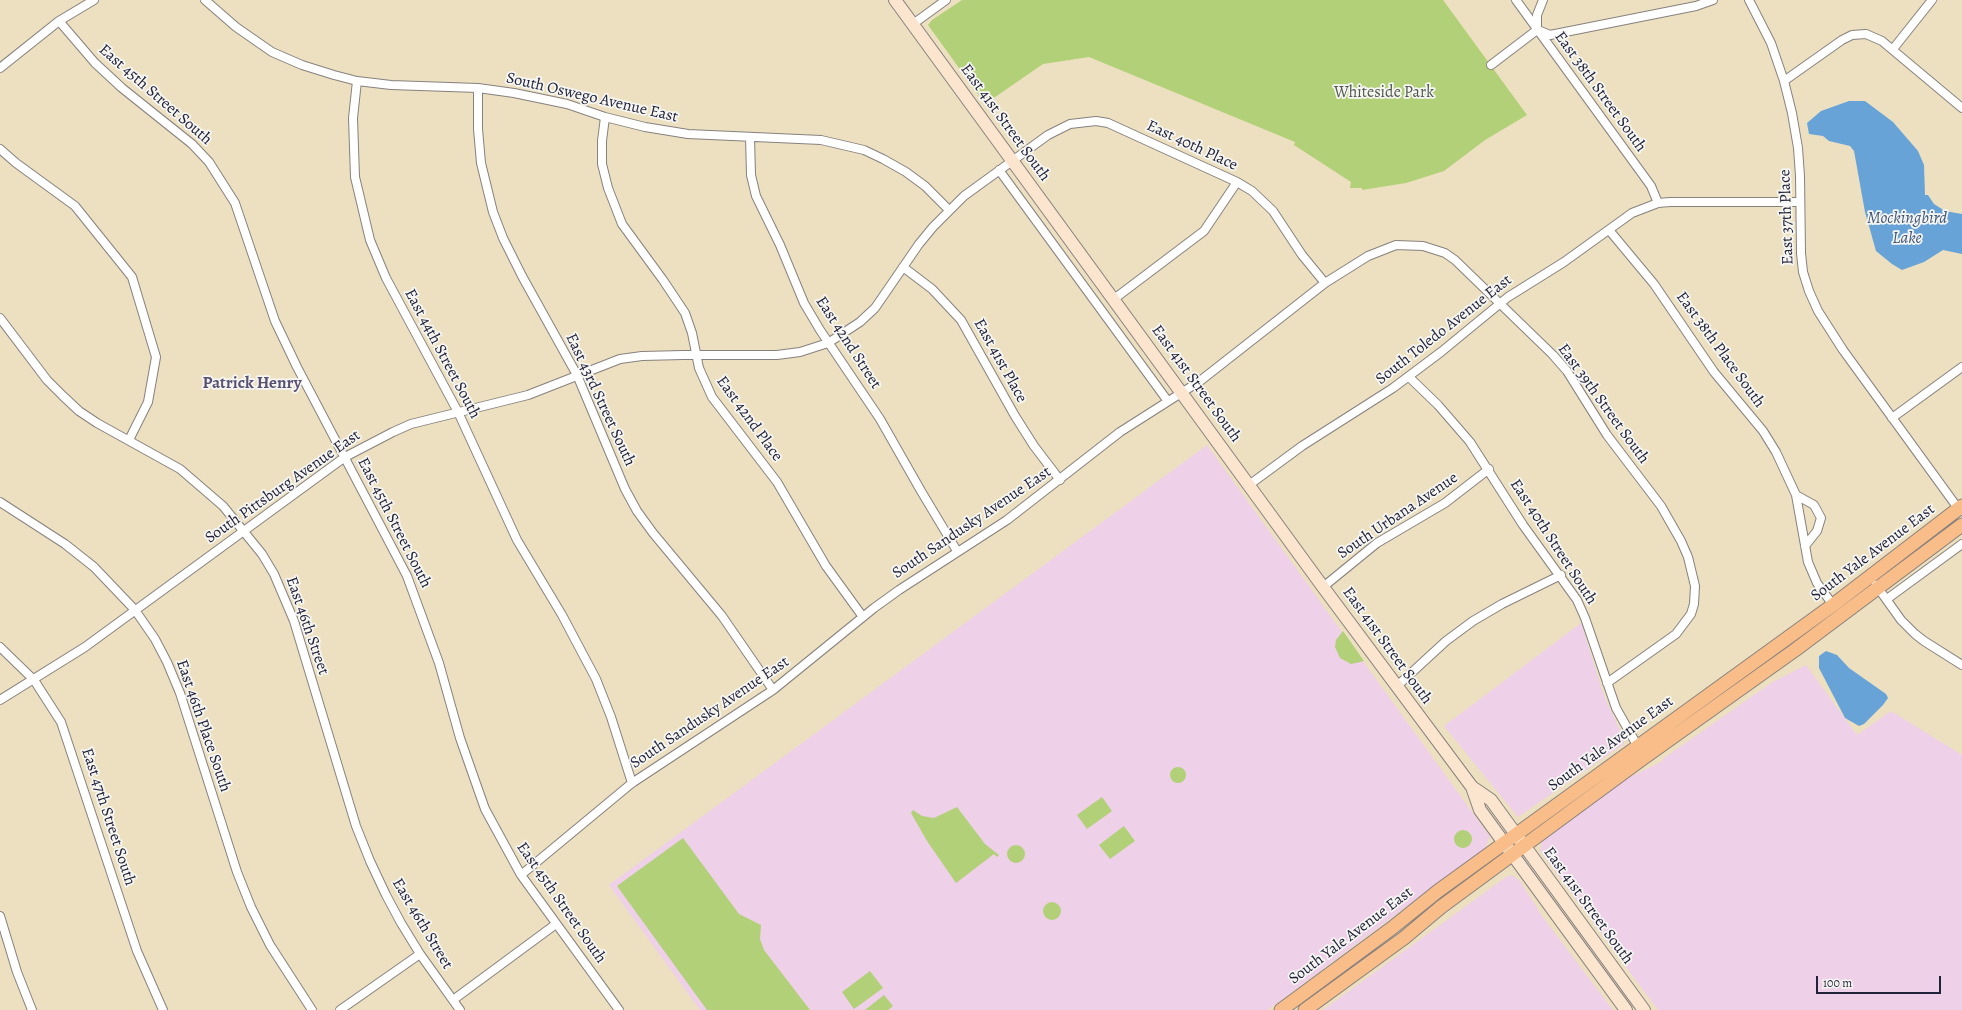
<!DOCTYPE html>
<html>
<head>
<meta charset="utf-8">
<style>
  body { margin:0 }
  #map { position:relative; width:1962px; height:1010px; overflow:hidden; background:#ece0c0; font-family:Alegreya,serif }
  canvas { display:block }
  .scale { position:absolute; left:1816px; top:976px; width:125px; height:18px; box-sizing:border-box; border:2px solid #22223b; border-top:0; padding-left:5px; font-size:12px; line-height:14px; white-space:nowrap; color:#22223b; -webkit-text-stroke:3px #f6f6f2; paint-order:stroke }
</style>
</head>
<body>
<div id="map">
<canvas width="1962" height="1010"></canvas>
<div class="scale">100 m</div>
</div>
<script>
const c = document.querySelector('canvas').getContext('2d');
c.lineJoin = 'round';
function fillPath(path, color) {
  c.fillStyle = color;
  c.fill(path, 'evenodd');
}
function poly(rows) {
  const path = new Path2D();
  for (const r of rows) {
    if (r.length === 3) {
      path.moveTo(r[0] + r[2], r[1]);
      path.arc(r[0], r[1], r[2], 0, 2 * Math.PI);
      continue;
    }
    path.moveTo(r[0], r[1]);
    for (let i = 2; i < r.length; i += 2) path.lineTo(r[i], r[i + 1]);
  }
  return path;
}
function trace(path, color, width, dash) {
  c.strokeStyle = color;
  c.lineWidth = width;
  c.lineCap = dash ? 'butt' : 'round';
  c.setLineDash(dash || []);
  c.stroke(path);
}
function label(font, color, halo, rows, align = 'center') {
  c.font = font + ' Alegreya,serif';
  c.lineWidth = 3.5;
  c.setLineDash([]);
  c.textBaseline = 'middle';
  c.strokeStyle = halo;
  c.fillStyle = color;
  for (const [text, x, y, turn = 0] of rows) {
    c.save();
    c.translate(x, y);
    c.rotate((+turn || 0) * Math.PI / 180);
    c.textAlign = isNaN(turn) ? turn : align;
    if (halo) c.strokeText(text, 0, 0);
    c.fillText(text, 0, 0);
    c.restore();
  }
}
const built = poly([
  [1207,445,1490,837,1485,848,1268,1010,700,1010,609,885],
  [1581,623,1604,696,1624,739,1624,744,1518,817,1444,726],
  [1806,665,1857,735,1891,711,1962,755,1962,1010,1658,1010,1540,851,1542,841,1626,779,1661,762,1664,758,1771,683],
  [1512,875,1520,881,1542,916,1613,1010,1323,1010,1506,877]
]);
const green = poly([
  [962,0,1443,0,1527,115,1485,140,1444,171,1406,183,1362,190,1362,188,1350,188,1351,182,1294,145,1295,142,1089,57,1043,64,985,104,928,25,932,20],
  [1343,631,1364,661,1351,664,1340,658,1335,647,1336,640],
  [1178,775,8],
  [1102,797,1112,811,1087,829,1077,815],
  [957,807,985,844,999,855,997,857,994,854,956,883,927,841,911,813,913,810,922,816,934,818],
  [1124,826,1135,841,1110,859,1099,845],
  [1463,839,9],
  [683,838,739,914,761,925,760,939,764,950,810,1010,707,1010,617,886],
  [1016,854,9],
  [1052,911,9],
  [870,971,883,988,854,1009,842,992],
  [884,995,893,1006,888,1010,865,1010]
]);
const water = poly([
  [1849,101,1865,101,1893,122,1918,151,1924,165,1925,195,1928,195,1934,204,1945,211,1962,214,1962,254,1943,250,1924,262,1902,270,1892,264,1876,251,1865,212,1854,151,1850,146,1829,141,1823,136,1809,134,1807,123,1821,111],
  [1826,651,1837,655,1849,668,1886,694,1888,698,1883,705,1864,724,1859,726,1845,718,1819,668,1819,656]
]);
const street = poly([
  [205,0,236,27,272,52,302,65,334,75,357,81,391,85,478,88,514,93,567,104,605,117,645,127,688,134,821,140,864,150,883,159,906,172,925,186,949,210],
  [1516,0,1651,186,1658,203],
  [1749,0,1771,43,1784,81,1792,113,1798,148,1800,176,1801,253,1803,272,1809,291,1818,311,1843,350,1960,511],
  [59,21,95,63,122,88,192,144,209,162,235,203,275,321,297,367,407,576,439,663,460,738,485,809,521,875,619,1010],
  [913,24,946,0],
  [1537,30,1537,15,1543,0],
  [1538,30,1550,35,1696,6,1713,0],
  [1893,49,1932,0],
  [1491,65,1537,30],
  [0,68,59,21,94,0],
  [357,81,353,118,355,177,370,240,386,278,458,412,517,540,562,615,596,679,611,717,632,783],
  [1784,81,1842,40,1852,35,1866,34,1882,41,1962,108],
  [478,88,478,129,481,163,493,212,503,238,522,276,577,375,625,489,637,511,653,533,722,616,773,690],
  [605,117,602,141,602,164,608,188,622,224,663,280,685,313,692,333,699,368,712,397,777,482,826,566,863,617],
  [750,137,751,175,756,196,780,245,804,303,820,330,880,419,921,491,957,551],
  [0,149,16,163,75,206,132,277,156,357,148,402,129,440],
  [999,170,1167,400],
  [1609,230,1654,284,1714,372,1763,431,1776,452,1796,495,1808,562,1817,583,1833,605],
  [903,267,932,289,961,320,1015,416,1034,446,1060,480],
  [1114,299,1204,231,1237,182],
  [0,318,47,380,63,396,79,411,97,423,180,469,223,506,262,554,274,574,294,621,356,826,370,861,386,895,401,923,420,954,460,1010],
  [1409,377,1438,405,1470,442,1523,525,1577,600,1585,618,1616,708,1637,745],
  [1892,418,1962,367],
  [1249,485,1302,446,1393,388,1441,352,1508,297,1564,262,1632,213,1658,203,1670,202,1800,202],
  [1796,495,1814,505,1821,518,1817,531,1805,546],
  [0,502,65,544,94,567,135,610,155,639,167,662,180,693,237,872,251,907,270,945,312,1010],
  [1876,585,1901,620,1915,634,1924,641,1962,665],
  [1323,587,1377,543,1445,503,1489,469],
  [1887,599,1962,544],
  [0,647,34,680,61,722,137,951,163,1010],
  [1396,687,1446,641,1473,621,1502,604,1561,575],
  [0,700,85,647,345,457,393,432,411,424,528,395,620,359,642,356,683,355,777,355,800,352,828,343,860,322,875,308,919,244,933,227,964,196,1048,135,1070,124,1096,121,1108,123,1237,182,1252,191,1273,211,1302,255,1325,283],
  [521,875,632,783,773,690,874,608,899,590,1007,520,1120,432,1200,381,1325,283,1368,256,1396,245,1423,246,1445,253,1455,260,1553,355,1567,371,1607,435,1661,506,1681,541,1688,557,1695,586,1694,604,1691,614,1676,634,1607,683],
  [0,916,17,972,32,1010],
  [453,1000,556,924],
  [340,1010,420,954]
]);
const secondary = poly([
  [895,0,1323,587,1472,787,1480,810,1626,1010],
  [1472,787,1491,800,1644,1010]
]);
const primary = poly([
  [1281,1010,1392,928,1438,891,1833,605,1962,506],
  [1305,1010,1404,938,1441,907,1642,759,1795,650,1962,525]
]);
const streetNames = [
  ["East 38th Street South",1600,92,54],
  ["East 45th Street South",155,95,41],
  ["South Oswego Avenue East",592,98,13],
  ["East 41st Street South",1005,123,54],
  ["East 40th Place",1192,146,25],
  ["East 37th Place",1787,217,-92],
  ["South Toledo Avenue East",1444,330,-38],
  ["East 42nd Street",848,343,57],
  ["East 38th Place South",1720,350,54],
  ["East 44th Street South",442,354,62],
  ["East 41st Place",1000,361,61],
  ["East 41st Street South",1196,384,54],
  ["East 43rd Street South",600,400,65],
  ["East 39th Street South",1603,404,54],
  ["East 42nd Place",749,419,54],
  ["South Pittsburg Avenue East",283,487,-35],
  ["South Urbana Avenue",1398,516,-34],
  ["East 45th Street South",394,523,63],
  ["South Sandusky Avenue East",972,523,-34],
  ["East 40th Street South",1553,542,57],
  ["South Yale Avenue East",1873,553,-37],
  ["East 46th Street",307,626,71],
  ["East 41st Street South",1387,646,54],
  ["South Sandusky Avenue East",710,713,-34],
  ["East 46th Place South",203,726,71],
  ["South Yale Avenue East",1611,744,-36],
  ["East 47th Street South",108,817,72],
  ["East 45th Street South",561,903,55],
  ["East 41st Street South",1588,906,54],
  ["East 46th Street",422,924,59],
  ["South Yale Avenue East",1351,936,-37]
];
const parkNames = [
  ["Whiteside Park",1384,93]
];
const waterNames = [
  ["Mockingbird",1907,219],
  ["Lake",1907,239]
];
const neighbourhoodNames = [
  ["Patrick Henry",252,384]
];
fillPath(built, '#eed0e8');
fillPath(green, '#b1d077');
fillPath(water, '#68a3d8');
trace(street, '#87817e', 10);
trace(secondary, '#87817e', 14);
trace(primary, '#87817e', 15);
trace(street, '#fff', 8);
trace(secondary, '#fce5cf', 12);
trace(primary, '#f8bd88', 13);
label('16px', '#22223b', '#f6f6f2', streetNames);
label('16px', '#4d564d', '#f6f6f2', parkNames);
label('italic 17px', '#3e567a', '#f6f6f2', waterNames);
label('bold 17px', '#595072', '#f6f6f2', neighbourhoodNames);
</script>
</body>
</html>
